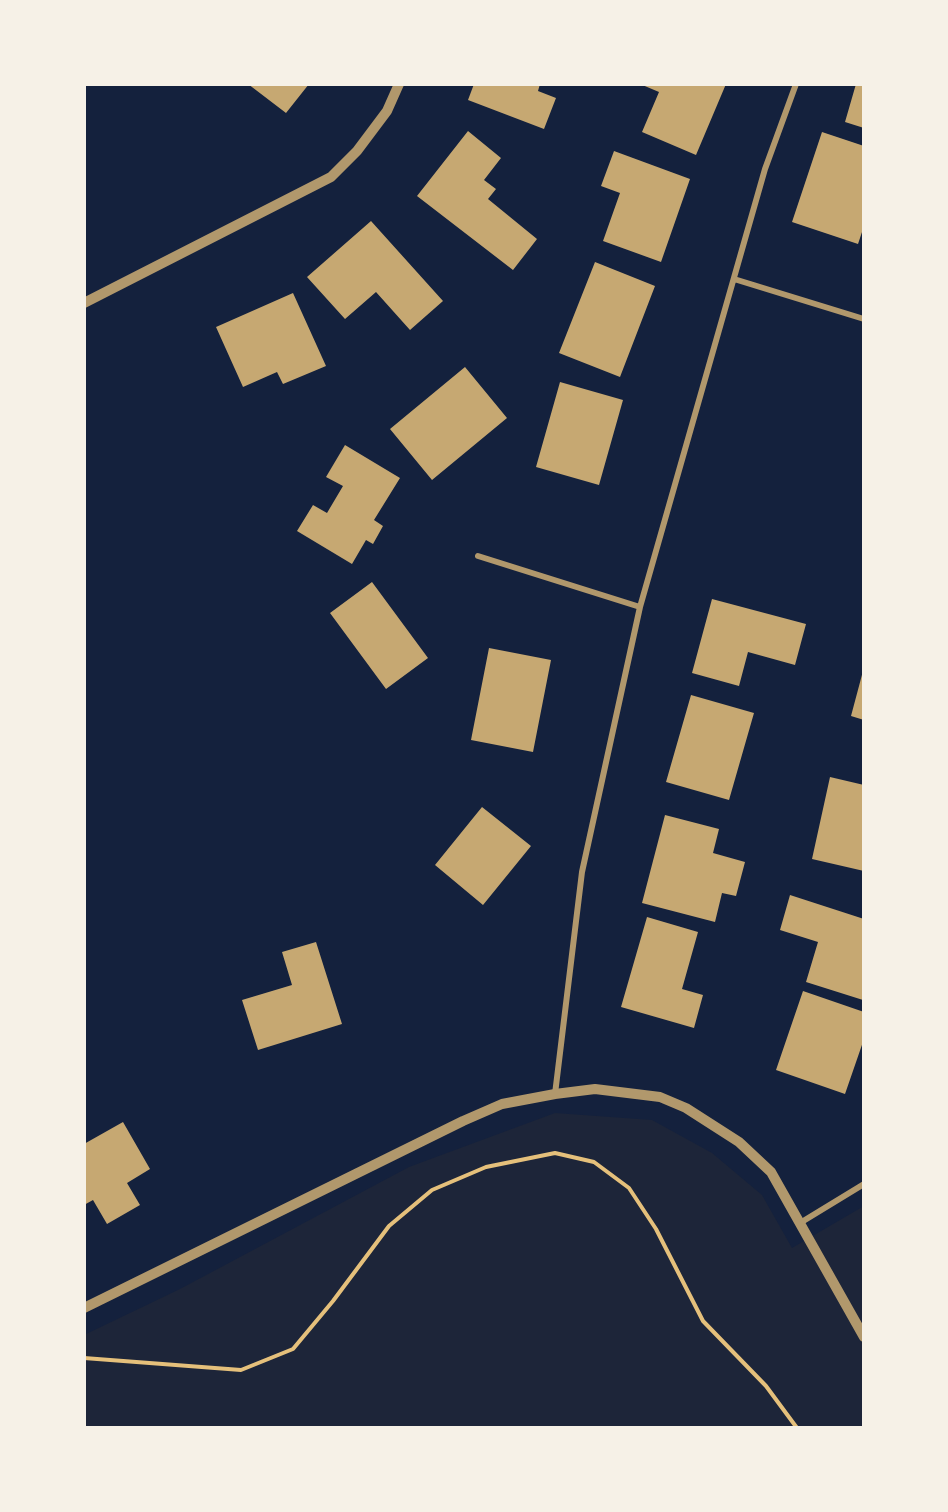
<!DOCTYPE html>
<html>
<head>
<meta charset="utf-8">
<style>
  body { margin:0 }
  #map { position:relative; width:948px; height:1512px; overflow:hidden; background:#14213d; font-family:Georgia,serif }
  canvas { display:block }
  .frame { position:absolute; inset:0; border:86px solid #f6f1e7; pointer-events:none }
</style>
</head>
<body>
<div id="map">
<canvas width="948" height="1512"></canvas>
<div class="frame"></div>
</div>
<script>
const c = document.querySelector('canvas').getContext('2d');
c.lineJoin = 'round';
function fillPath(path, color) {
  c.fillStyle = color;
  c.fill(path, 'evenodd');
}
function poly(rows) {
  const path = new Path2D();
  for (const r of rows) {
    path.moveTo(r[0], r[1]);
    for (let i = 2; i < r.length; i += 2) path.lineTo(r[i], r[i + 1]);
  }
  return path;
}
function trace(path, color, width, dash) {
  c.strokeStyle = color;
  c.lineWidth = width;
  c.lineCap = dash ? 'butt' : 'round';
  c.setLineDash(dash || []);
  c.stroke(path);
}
const green = poly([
  [555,1113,652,1120,712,1153,762,1195,792,1248,864,1206,864,1428,84,1428,84,1335,180,1289,409,1167]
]);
const building = poly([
  [248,84,309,84,286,113],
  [474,84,540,84,538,91,556,98,544,129,468,100],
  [640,84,726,84,696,155,642,132,659,92],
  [856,84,864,84,864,128,845,122],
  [468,131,501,158,484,180,496,189,488,199,537,239,513,270,417,196],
  [822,132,864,146,864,226,858,244,792,222],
  [614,151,690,179,661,262,603,241,620,193,601,186],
  [371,221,443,301,410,330,376,292,345,319,307,277],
  [595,262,655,286,620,377,559,353],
  [293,293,326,366,283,384,277,372,243,387,216,327],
  [465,367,507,418,432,480,390,429],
  [560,382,623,400,599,485,536,467],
  [345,445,400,478,374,520,383,526,373,544,366,540,352,564,297,531,313,505,327,513,343,486,326,477],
  [372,582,428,658,386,689,330,613],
  [712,599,806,624,795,665,748,652,739,686,692,673],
  [489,648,551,660,533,752,471,740],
  [863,671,864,671,864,720,851,716],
  [691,695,754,713,729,800,666,782],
  [830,777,864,785,864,871,812,859],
  [482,807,531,846,483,905,435,865],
  [665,815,719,829,713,853,745,862,736,896,722,893,715,922,642,903],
  [790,895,864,919,864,995,863,1000,806,982,818,942,780,930],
  [647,917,698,932,682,989,703,995,694,1028,621,1007],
  [316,942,342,1024,258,1050,242,1000,292,985,282,952],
  [803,991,864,1012,864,1039,845,1094,776,1070],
  [123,1122,150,1169,127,1183,140,1205,107,1224,93,1200,84,1205,84,1144]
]);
const path = poly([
  [84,1358,241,1370,293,1349,333,1301,389,1226,432,1190,486,1167,555,1153,594,1162,629,1188,656,1229,703,1321,766,1386,797,1428]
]);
const minor = poly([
  [734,279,864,319],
  [478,556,640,607],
  [555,1094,582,872,640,607,765,169,796,84],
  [800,1223,864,1184]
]);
const tertiary = poly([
  [84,303,331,177,357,151,387,111,399,84],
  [84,1308,463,1121,502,1104,555,1094,595,1089,660,1097,686,1108,739,1142,771,1172,864,1337]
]);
fillPath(green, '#1d2539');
fillPath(building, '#c6a872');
trace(path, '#e5c07b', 4);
trace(minor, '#b1986c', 6);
trace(tertiary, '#b1986c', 10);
</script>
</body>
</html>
